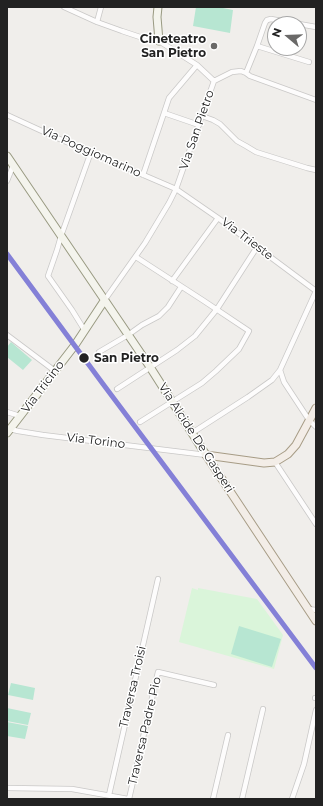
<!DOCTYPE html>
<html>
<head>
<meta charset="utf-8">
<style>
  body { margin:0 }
  #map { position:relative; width:323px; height:806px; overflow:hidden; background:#f0eeeb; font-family:Montserrat,sans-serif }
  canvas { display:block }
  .frame { position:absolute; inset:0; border:8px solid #222; pointer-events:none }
  .north { position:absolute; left:267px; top:16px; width:40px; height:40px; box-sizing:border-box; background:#fff; border:1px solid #a7a7a7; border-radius:50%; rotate:289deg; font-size:11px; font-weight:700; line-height:16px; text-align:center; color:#222 }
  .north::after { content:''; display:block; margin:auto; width:14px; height:18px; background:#6a6968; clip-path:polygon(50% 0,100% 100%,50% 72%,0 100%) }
</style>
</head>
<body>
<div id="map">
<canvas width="323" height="806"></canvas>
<div class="frame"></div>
<div class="north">N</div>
</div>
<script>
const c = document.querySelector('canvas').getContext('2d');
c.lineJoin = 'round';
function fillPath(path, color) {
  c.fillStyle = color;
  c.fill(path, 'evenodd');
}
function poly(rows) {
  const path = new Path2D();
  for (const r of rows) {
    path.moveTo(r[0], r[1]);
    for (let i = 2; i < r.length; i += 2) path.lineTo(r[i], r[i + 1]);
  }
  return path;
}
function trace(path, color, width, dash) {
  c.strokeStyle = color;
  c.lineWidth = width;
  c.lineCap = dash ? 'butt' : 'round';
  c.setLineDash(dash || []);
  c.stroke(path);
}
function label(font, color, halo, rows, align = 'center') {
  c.font = font + ' Montserrat,sans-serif';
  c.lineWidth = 3;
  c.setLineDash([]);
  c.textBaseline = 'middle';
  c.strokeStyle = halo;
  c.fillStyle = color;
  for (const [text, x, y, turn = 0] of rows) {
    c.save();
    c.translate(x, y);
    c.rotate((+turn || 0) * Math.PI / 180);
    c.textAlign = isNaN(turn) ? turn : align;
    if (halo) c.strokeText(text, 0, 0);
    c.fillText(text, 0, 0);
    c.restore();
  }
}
const park = poly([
  [192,588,198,590,198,588,257,599,283,635,274,669,179,642]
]);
const pitch = poly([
  [196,7,218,7,233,10,230,33,193,26],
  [11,342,32,360,23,370,7,357,7,347],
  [239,626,281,639,272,667,231,654],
  [11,683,35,688,33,700,8,695],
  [7,708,31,713,28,725,7,721],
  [7,722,28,726,25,739,7,736]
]);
const street = poly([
  [64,7,97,22,122,31,143,38,159,41,197,65,214,81],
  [97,22,101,7],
  [257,46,309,62],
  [246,73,257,46,265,23,267,20,271,19,316,27],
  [164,113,199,125],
  [7,115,55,137,176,189,218,218,316,291],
  [202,116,213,120,220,124,237,141,246,146,256,152,307,168,316,170],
  [143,175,164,113,169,98,197,65],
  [7,181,13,166],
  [136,257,204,301,249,331,239,349,216,371,202,383,140,422],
  [172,281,218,218],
  [104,301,145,243,169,203,176,189,214,81,232,72,241,71,246,73,250,76,316,100],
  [85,331,72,310,48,276,57,250,61,236,91,152],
  [7,335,55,371],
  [99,352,128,335,142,325,159,316,168,307,181,287],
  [280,370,284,382,309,420,316,427],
  [117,389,177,350,195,336,217,309,257,247],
  [7,412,20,416],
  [10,429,18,431,43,435,206,455],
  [192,433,248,397,272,380,280,370,316,291],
  [275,462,316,524],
  [308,609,316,610],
  [315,698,316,698],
  [7,788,72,789,128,799],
  [109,795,158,579],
  [129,799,158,672,214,685],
  [213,799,228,735],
  [242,799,263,709],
  [292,799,304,764,316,710]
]);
const secondary = poly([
  [158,7,157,17,159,41],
  [7,156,150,367,206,455],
  [7,433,75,345,104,301]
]);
const primary = poly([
  [206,455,316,621],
  [206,455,264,463,275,462,280,459,288,454,296,445,316,408]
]);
const rail1 = poly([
  [7,254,103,384,316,668]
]);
const markers = [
  [214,46,4,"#6a6968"],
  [84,358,5.5,"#222"]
];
const poiNames = [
  ["Cineteatro",206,39],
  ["San Pietro",206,53]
];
const streetNames = [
  ["Via San Pietro",197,130,-71],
  ["Via Poggiomarino",91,152,24],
  ["Via Trieste",247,239,37],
  ["Via Tricino",43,387,-53],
  ["Via Alcide De Gasperi",196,438,57],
  ["Via Torino",96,441,7],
  ["Traversa Troisi",133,687,-77],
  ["Traversa Padre Pio",145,731,-77]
];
const stopNames = [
  ["San Pietro",94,358]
];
fillPath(park, '#daf5da');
fillPath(pitch, '#b7e6d2');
trace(street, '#c9c8c7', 6);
trace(secondary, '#999a82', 9);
trace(primary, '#a79c86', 9);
trace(street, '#fdfcfc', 4.5);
trace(secondary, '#f4f4ed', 7);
trace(primary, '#f3ede7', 7);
trace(rail1, '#8480d7', 5);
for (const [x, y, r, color] of markers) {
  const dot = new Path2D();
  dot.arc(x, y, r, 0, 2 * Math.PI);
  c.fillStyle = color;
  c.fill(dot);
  trace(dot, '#fff', 1.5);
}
label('bold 12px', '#222', '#fff', poiNames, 'right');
label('12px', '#222', '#fff', streetNames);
label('bold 12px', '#222', '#fff', stopNames, 'left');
</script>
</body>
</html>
